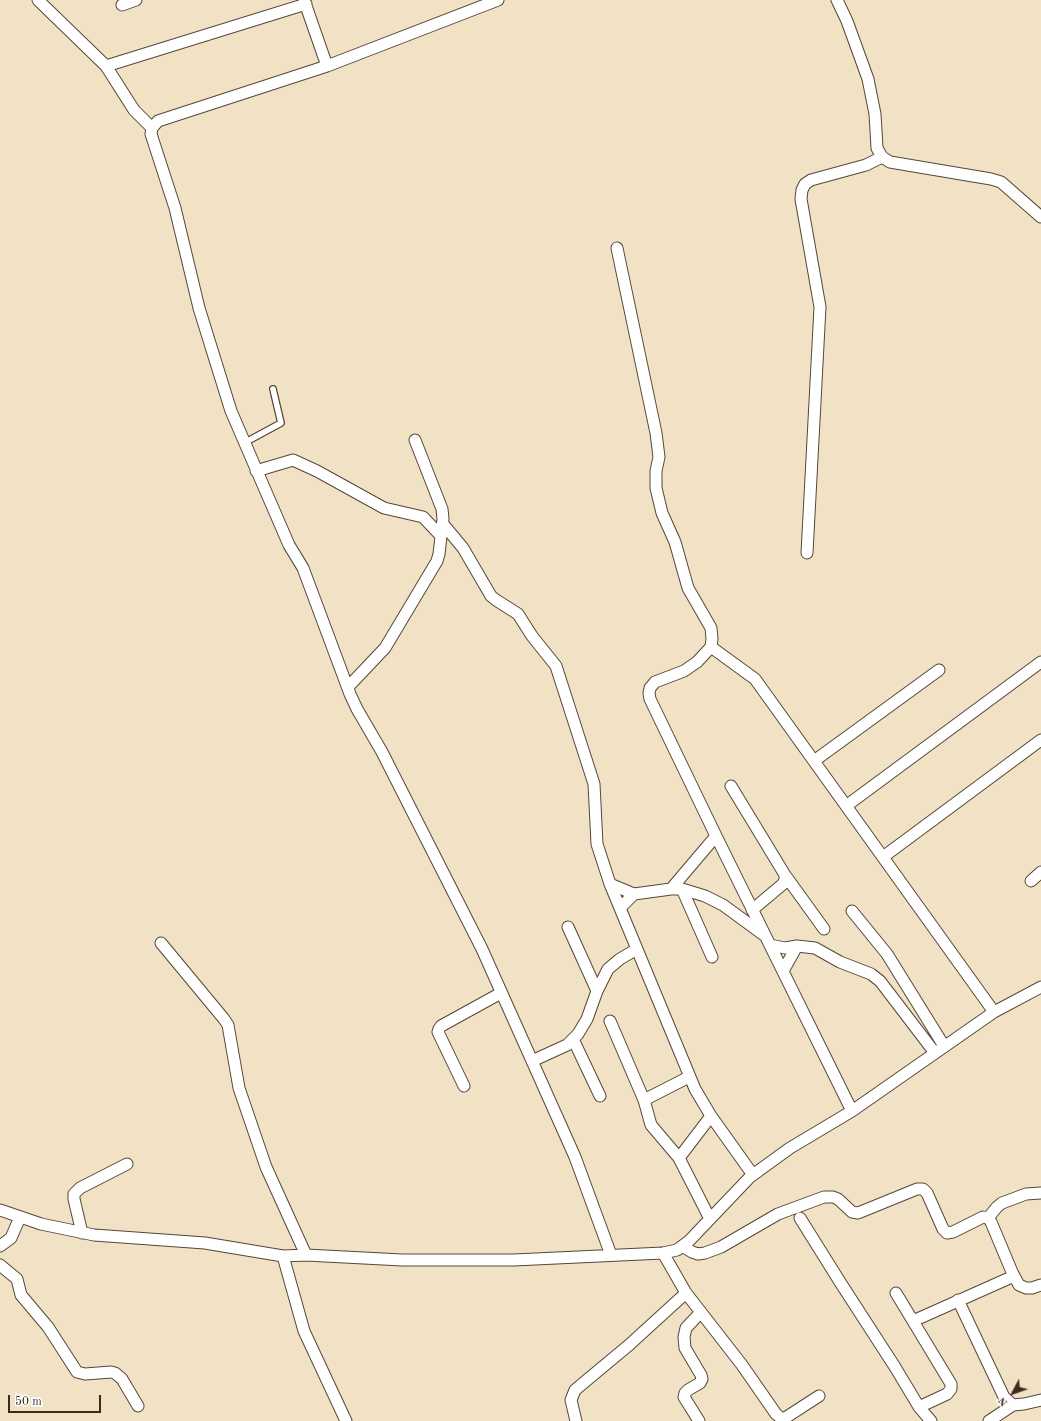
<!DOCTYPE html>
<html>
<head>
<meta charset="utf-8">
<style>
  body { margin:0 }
  #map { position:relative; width:1041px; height:1421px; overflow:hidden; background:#f1e2c6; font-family:"Old Standard TT",serif }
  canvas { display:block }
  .north { position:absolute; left:993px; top:1373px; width:40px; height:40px; -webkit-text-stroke:3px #fff; paint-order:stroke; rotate:229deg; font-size:11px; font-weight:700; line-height:16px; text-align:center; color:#3b2a1e }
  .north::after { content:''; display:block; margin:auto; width:14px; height:18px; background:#3b2a1e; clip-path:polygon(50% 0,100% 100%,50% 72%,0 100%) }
  .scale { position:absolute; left:8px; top:1395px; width:93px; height:18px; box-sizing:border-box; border:2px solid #3b2a1e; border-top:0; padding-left:5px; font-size:12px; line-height:14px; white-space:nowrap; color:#3b2a1e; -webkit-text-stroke:3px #fff; paint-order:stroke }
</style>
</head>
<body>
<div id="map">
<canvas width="1041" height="1421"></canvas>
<div class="north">N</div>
<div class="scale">50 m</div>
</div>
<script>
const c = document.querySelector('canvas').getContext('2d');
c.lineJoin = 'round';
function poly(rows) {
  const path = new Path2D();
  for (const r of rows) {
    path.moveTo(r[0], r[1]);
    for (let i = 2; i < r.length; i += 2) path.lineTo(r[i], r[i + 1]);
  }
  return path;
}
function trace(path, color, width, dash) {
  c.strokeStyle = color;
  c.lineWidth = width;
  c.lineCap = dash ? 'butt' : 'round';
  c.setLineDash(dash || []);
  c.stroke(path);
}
const lane = poly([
  [244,443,281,423,273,389]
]);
const street = poly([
  [38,0,106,66,134,110,152,128],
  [304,0,327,66],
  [498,0,327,66,158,121,152,128,151,134,175,208,199,308,231,411,289,545,303,568,350,694,357,709,382,752,482,949,575,1157,611,1255],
  [837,0,847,21,868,79,875,114,877,148,882,157,890,162,991,179,1001,182,1041,217],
  [122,5,136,0],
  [106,66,306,4],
  [617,248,656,433,659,457,656,471,656,488,662,513,675,542,688,588,711,628,712,639,711,647,697,662,684,671,655,682,650,688,649,693,650,699,716,836,852,1111],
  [256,471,293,460,317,471,384,508,423,517,441,536],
  [443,524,463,548,491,596,496,600,518,614,532,636,556,666,594,784,597,844,610,884,695,1089,711,1116,753,1175],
  [807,553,820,307,801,199,802,190,805,184,811,180,866,165,882,157],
  [711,647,755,679,994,1012],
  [348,687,385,648,437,561,439,554,443,519,442,509,415,440],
  [814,761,939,670],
  [731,786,785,875,785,880,783,884,752,910],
  [846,806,1041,662],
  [883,857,1041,740],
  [785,875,824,929],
  [1031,881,1041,872],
  [610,884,634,894],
  [671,889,716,836],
  [682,889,712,957],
  [620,908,634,894,671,889,682,889,705,896,723,905,764,935],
  [852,911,887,954,944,1046],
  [568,927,597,991],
  [161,943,224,1019,228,1025,239,1088,266,1167,306,1255],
  [770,945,785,948,797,946,815,948,840,962,871,974,880,981,935,1053],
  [783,971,797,946],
  [610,1021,644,1100,651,1125,679,1158,710,1219],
  [573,1039,600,1096],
  [532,1061,567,1045,578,1034,587,1019,597,991,608,969,620,959,637,949],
  [464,1086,438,1032,439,1029,441,1026,501,993],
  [644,1100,689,1077],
  [679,1158,711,1116],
  [0,1210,41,1224,94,1235,205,1243,283,1256,306,1255,402,1260,514,1260,663,1253,677,1250,689,1241,750,1177,790,1148,852,1111,994,1012,1041,987],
  [800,1218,840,1282,895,1367,919,1407,931,1421],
  [988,1218,997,1207,1002,1203,1026,1194,1041,1193],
  [82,1233,74,1199,74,1194,80,1188,127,1164],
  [0,1246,11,1238,20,1217],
  [682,1246,692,1252,698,1254,705,1253,721,1247,778,1214,824,1197,833,1197,838,1199,852,1212,858,1213,917,1189,923,1189,927,1193,943,1229,947,1233,953,1232,983,1217,988,1218,991,1222,1012,1272,1019,1285,1026,1288,1032,1288,1041,1285],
  [663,1253,686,1293,742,1365,776,1414,781,1418,785,1418,819,1396],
  [283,1256,304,1331,346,1421],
  [0,1265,17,1279,21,1295,48,1327,77,1372,85,1374,111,1372,115,1373,122,1379,138,1406],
  [896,1293,951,1384,951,1389,947,1394,919,1407],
  [958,1300,1004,1397,1013,1405,1024,1404,1041,1400],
  [913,1321,1014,1276],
  [576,1421,571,1400,575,1390,629,1345,686,1293],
  [699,1421,684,1397,685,1393,688,1390,700,1383,702,1379,701,1375,685,1348,684,1337,686,1328,701,1312],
  [989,1421,1013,1405]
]);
trace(lane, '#564637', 8);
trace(street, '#564637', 13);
trace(lane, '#fff', 5.5);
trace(street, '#fff', 11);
</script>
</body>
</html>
